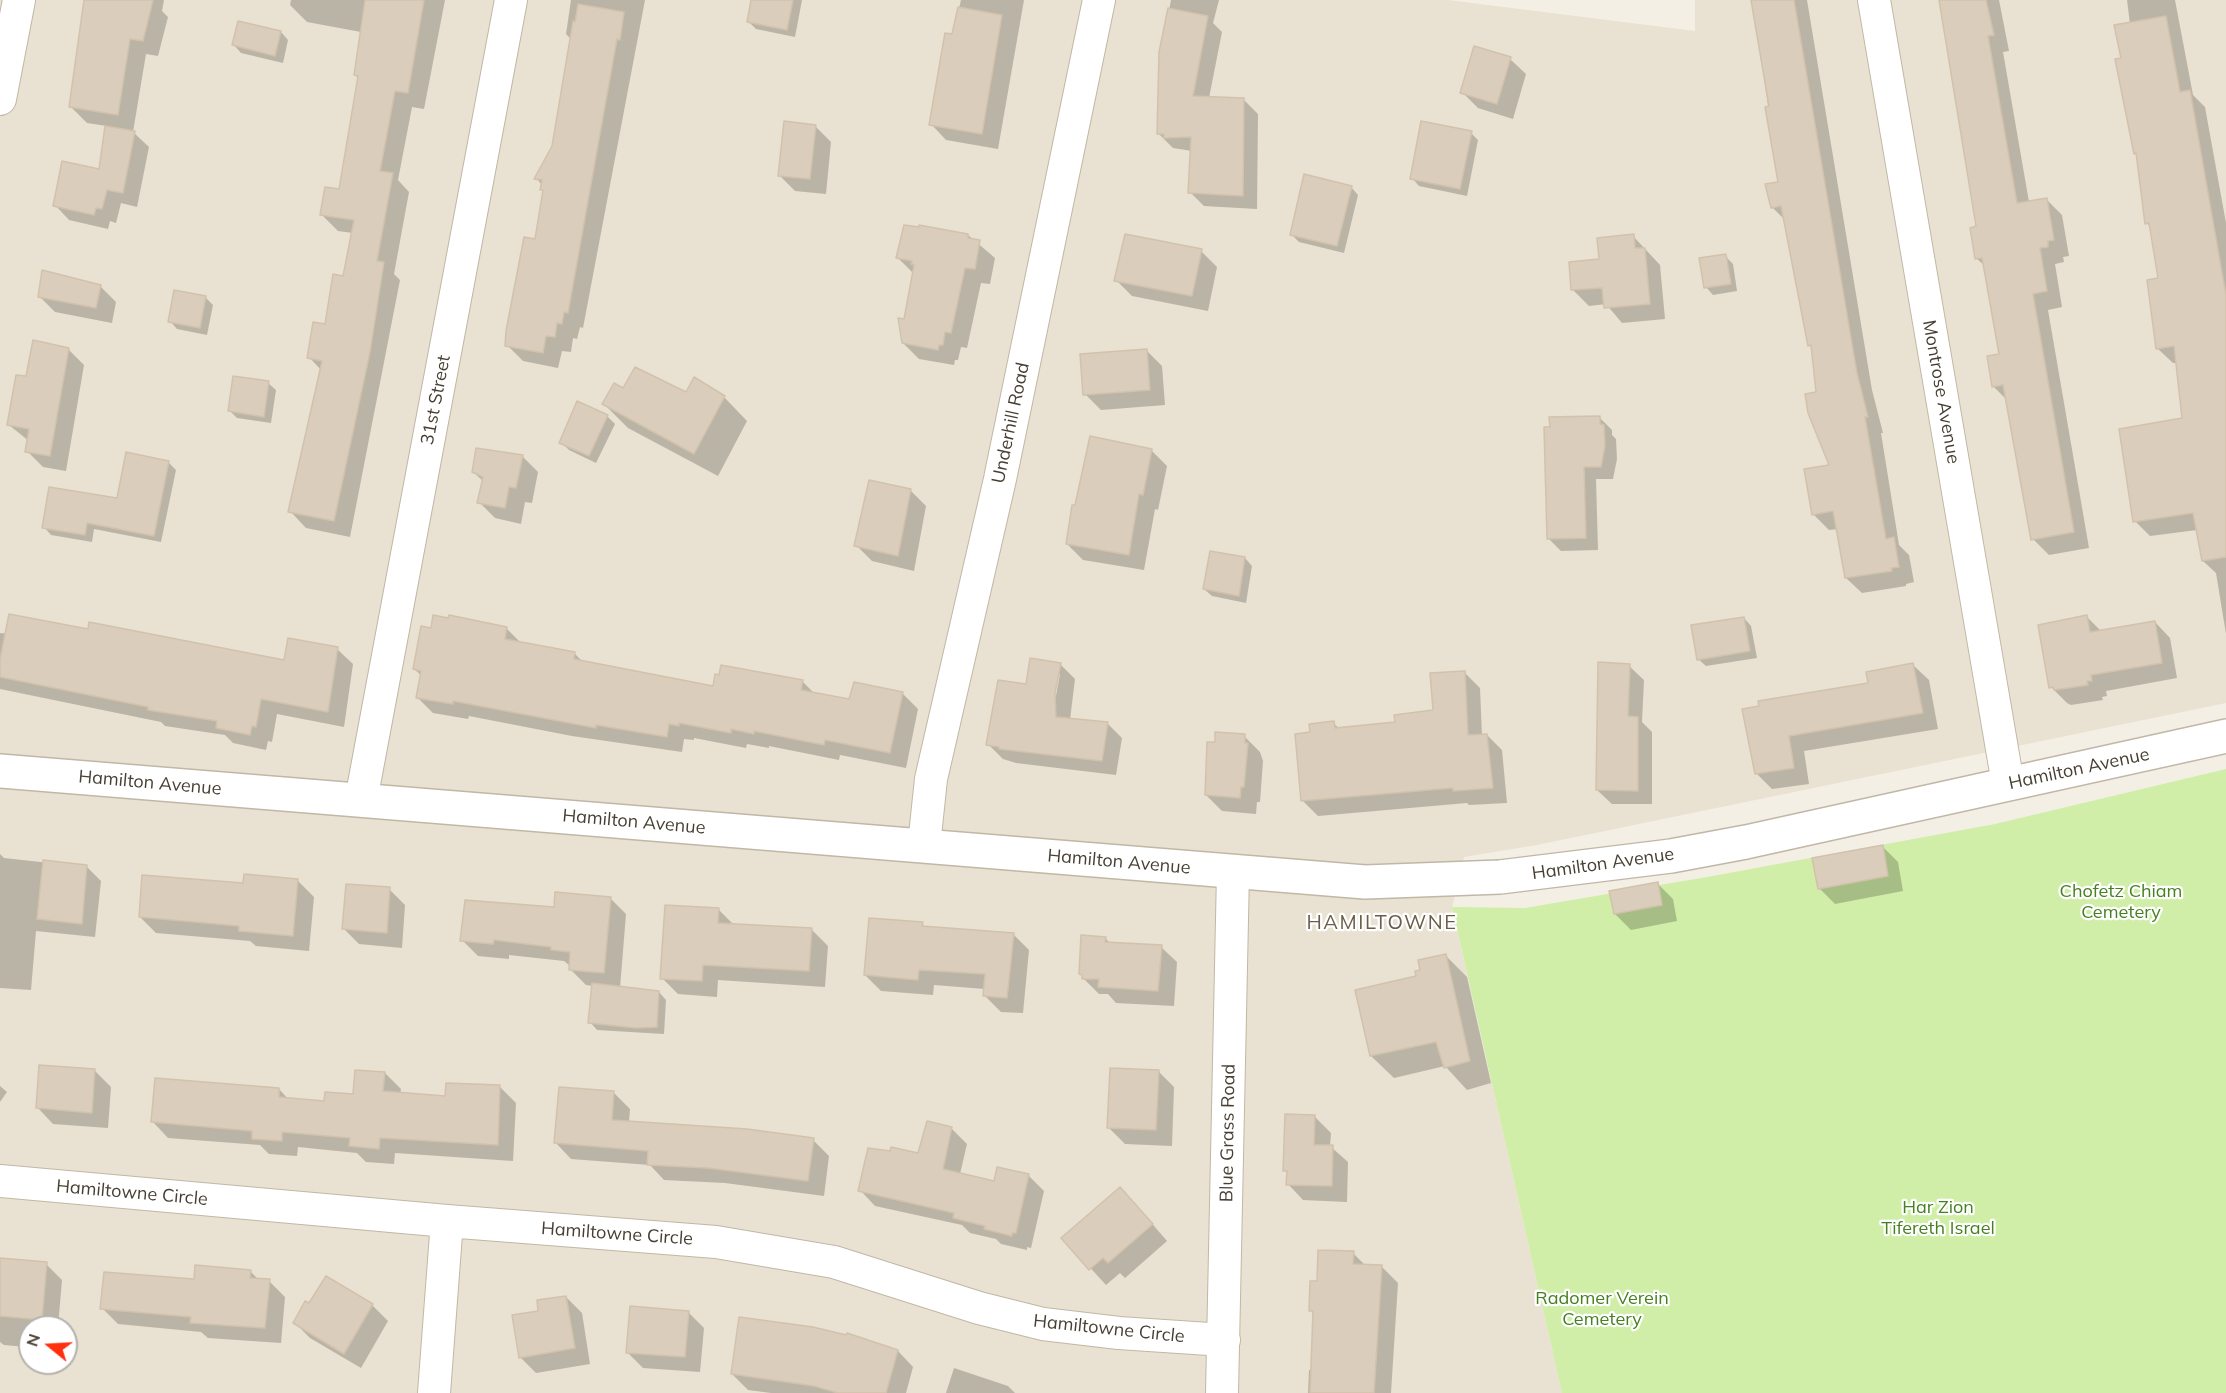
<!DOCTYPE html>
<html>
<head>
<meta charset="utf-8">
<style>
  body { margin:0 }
  #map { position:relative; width:2226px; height:1393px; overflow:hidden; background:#f4efe4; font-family:Mulish,sans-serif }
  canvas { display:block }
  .north { position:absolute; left:18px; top:1315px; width:60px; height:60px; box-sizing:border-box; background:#fff; border:2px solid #b5b2ad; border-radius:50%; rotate:288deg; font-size:16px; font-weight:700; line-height:24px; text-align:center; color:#473f33 }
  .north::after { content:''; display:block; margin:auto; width:21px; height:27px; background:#ff2f10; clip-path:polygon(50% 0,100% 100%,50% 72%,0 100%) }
</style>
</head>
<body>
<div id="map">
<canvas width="2226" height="1393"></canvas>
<div class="north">N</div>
</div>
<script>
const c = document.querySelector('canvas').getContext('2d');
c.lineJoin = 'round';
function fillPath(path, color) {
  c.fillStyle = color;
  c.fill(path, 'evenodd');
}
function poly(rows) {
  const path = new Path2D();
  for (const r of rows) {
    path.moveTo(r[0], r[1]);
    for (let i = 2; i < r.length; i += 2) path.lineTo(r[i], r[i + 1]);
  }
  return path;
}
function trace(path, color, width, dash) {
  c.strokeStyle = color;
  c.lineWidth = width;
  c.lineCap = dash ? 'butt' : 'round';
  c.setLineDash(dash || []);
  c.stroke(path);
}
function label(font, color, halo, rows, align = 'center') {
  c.font = font + ' Mulish,sans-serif';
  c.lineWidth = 4.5;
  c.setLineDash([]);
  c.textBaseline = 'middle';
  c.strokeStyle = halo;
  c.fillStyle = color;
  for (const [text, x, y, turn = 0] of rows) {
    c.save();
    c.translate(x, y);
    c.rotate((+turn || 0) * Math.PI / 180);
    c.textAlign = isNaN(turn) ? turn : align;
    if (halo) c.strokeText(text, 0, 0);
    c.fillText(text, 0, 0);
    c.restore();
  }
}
const residential = poly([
  [0,0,1448,0,1695,31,1695,0,2226,0,2226,703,1537,845,1464,857,1452,908,1562,1393,0,1393],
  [30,1327,66,1327,66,1363,30,1363]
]);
const green = poly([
  [2226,769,2226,1393,1562,1393,1452,907,1525,908,1707,877,1995,824]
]);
const shadow = poly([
  [85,0,164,0,162,11,168,17,158,56,146,54,133,132,149,147,137,207,121,203,116,223,110,221,108,229,69,220,55,205,100,171,107,126,87,123,71,107],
  [291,0,445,0,424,109,412,107,398,180,409,192,394,274,400,280,350,537,306,528,290,511,321,370,309,357,326,326,344,278,353,233,338,231,321,214,340,191,359,79,355,75,361,32,307,22,290,5],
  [571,0,645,0,583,328,580,327,577,339,573,338,571,352,562,351,558,368,523,361,507,345,536,240,544,192,542,185,536,178,553,147,572,40,566,34],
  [753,0,802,0,795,37,756,29,749,22],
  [961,0,1024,0,998,149,946,140,931,124],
  [1171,0,1219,0,1213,23,1222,32,1209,98,1244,100,1258,114,1257,209,1204,206,1190,192,1192,151,1173,148,1159,134,1161,52],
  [1753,0,1807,0,1872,390,1883,433,1881,433,1899,545,1909,555,1914,582,1906,584,1906,586,1862,593,1846,578,1838,529,1829,530,1813,514,1832,466,1813,348,1809,345,1785,220,1772,207,1779,183],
  [1940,0,1999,0,2009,51,2003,52,2029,202,2047,200,2062,215,2069,256,2063,257,2064,262,2055,264,2062,307,2048,310,2089,548,2049,555,2033,539,2008,401,1993,386,2001,355,1986,267,1976,258,1978,227],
  [2127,0,2175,0,2193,95,2205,107,2226,223,2226,634,2216,573,2203,561,2197,530,2150,536,2135,521,2184,419,2178,363,2173,363,2157,348,2160,279,2151,228,2147,223,2123,60,2130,24],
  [281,32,288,40,283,63,241,53,234,45],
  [1510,59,1526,74,1513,119,1478,108,1462,92],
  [815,126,831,142,826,194,795,191,779,175],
  [1471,133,1478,140,1467,196,1419,186,1412,178],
  [1351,187,1358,195,1344,253,1299,242,1291,234],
  [920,229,968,235,995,258,990,284,981,283,967,348,961,347,958,360,955,360,954,365,919,359,903,343,914,274,898,258],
  [1633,236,1660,265,1665,319,1622,323,1606,304,1589,306,1573,290,1601,261],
  [1201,251,1217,267,1208,311,1132,296,1116,280],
  [1725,256,1733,264,1737,291,1713,295,1706,287],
  [100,286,116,302,112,323,55,312,39,296],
  [205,297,213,305,207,335,177,329,170,321],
  [68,349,84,365,66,471,43,467,27,451,29,441,9,425,28,378],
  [1146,350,1162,366,1165,405,1101,410,1085,394],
  [268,383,276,390,271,423,237,418,229,410],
  [624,390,724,397,747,421,718,476,628,428,604,404],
  [607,416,615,424,596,463,569,450,561,442],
  [1599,417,1612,430,1612,435,1616,439,1617,459,1613,479,1596,479,1598,550,1561,551,1548,538],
  [1151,450,1167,466,1158,510,1155,509,1144,570,1083,560,1067,544],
  [522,456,538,472,532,503,525,502,521,524,495,518,479,502,483,481,473,472],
  [168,462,176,470,161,542,94,529,92,542,51,535,44,527,119,500],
  [910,490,926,506,914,571,872,561,856,545],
  [1245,558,1252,566,1246,603,1212,596,1204,589],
  [2087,617,2101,631,2155,622,2170,638,2177,678,2106,691,2107,696,2102,697,2103,700,2071,705,2067,703,2051,687],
  [1744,618,1751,626,1757,658,1706,666,1698,659],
  [506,628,522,644,575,654,583,662,714,687,802,681,816,695,851,701,902,693,918,709,906,768,840,755,839,760,769,746,769,748,747,744,746,748,694,738,694,740,684,739,682,752,572,736,469,716,468,719,433,713,418,698,422,676,414,669],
  [0,633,285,662,337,649,353,664,344,727,277,714,272,742,268,741,266,750,233,743,225,735,165,726,161,722,0,689],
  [1060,664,1075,679,1070,720,1107,723,1122,738,1116,775,1016,763,1003,759,988,744,1027,686],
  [1057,674,1060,674,1055,701,1052,700],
  [1913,665,1929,680,1938,729,1804,751,1809,784,1772,789,1756,773,1744,710,1870,684],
  [1629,666,1644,680,1642,722,1652,732,1652,804,1612,804,1597,790],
  [1465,673,1480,688,1482,736,1487,735,1502,750,1507,803,1469,805,1467,803,1318,816,1303,801,1312,733,1333,723,1340,729,1396,723,1434,712],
  [1244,736,1260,752,1263,761,1260,802,1257,802,1256,814,1222,811,1206,795,1216,744],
  [1882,846,1898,862,1903,891,1835,904,1819,888],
  [0,854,4,858,87,867,101,881,95,937,36,931,31,990,0,988],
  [298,881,314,897,309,951,256,946,250,941,156,933,140,917,244,885],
  [1657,883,1673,899,1677,921,1631,930,1615,914],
  [389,889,405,905,402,948,359,944,343,928],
  [610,898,626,914,620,988,659,992,666,1000,664,1034,597,1030,590,1022,593,986,586,985,570,969,570,966,564,961,509,955,509,959,478,956,462,940,556,909],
  [719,910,734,925,812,930,828,946,825,987,718,980,717,997,678,994,662,978],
  [922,924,926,928,1014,935,1029,950,1023,1013,1001,1012,985,996,985,989,934,985,933,995,881,991,865,975],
  [1105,938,1110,943,1161,947,1177,962,1174,1006,1116,1003,1108,994,1099,994,1083,978],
  [1445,955,1467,977,1491,1083,1467,1090,1445,1066,1394,1078,1371,1056,1357,991,1418,977],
  [95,1071,111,1087,108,1128,53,1124,38,1108],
  [1158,1071,1174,1087,1172,1146,1125,1144,1109,1128],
  [385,1073,401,1089,400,1094,446,1098,500,1087,516,1103,513,1161,395,1153,394,1164,366,1162,357,1153,298,1147,297,1156,269,1154,260,1145,168,1138,153,1122,279,1089,289,1100,325,1103,355,1095],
  [0,1086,7,1092,0,1102],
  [614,1093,630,1109,629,1122,813,1140,829,1156,824,1196,725,1183,664,1180,650,1165,571,1159,556,1143],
  [1315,1117,1331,1133,1330,1146,1348,1162,1347,1202,1303,1200,1288,1184,1288,1174,1284,1170],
  [952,1129,967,1144,960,1174,995,1183,1029,1176,1044,1191,1031,1248,1027,1247,1027,1250,1001,1244,996,1239,970,1233,962,1225,875,1206,860,1190,920,1155],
  [1136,1205,1167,1241,1125,1278,1120,1273,1106,1285,1063,1238],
  [1353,1253,1366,1266,1382,1267,1398,1283,1391,1393,1308,1393,1309,1370,1312,1370,1314,1314,1311,1310,1318,1283],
  [0,1260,46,1264,62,1280,58,1327,30,1327,26,1347,4,1345,0,1342],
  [250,1271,259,1280,269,1281,285,1297,281,1343,208,1338,201,1332,118,1324,102,1308],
  [326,1278,372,1305,388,1321,361,1368,310,1338,294,1322,310,1305],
  [566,1297,582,1313,590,1364,536,1373,520,1357,540,1312],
  [688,1312,704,1328,700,1372,643,1368,627,1352],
  [898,1351,913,1367,906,1393,771,1393,748,1390,732,1374],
  [954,1368,1008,1386,1015,1393,946,1393]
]);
const building = poly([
  [84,0,153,0,143,41,130,39,118,115,69,107,84,0],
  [365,0,424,0,408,93,395,91,380,171,393,173,377,261,384,262,370,352,334,521,288,512,322,361,307,358,313,322,325,324,333,274,343,276,354,220,320,215,325,187,339,189,358,76,354,75,365,0],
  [751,0,793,0,787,30,747,22,751,0],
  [1751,0,1794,0,1857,373,1868,417,1865,417,1886,539,1894,537,1899,567,1891,568,1892,571,1845,578,1833,511,1812,515,1804,469,1829,465,1808,413,1805,394,1816,392,1811,345,1808,346,1781,206,1771,208,1765,184,1778,182,1765,107,1769,106,1751,0],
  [1939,0,1986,0,1994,35,1988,36,2017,203,2047,198,2054,240,2048,241,2048,247,2040,248,2047,291,2033,294,2074,532,2031,540,2003,385,1992,387,1987,356,1999,354,1982,258,1975,259,1970,228,1976,226,1939,0],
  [578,4,624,12,620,40,617,39,568,313,564,312,562,324,557,323,555,337,546,336,543,353,505,346,506,331,524,237,535,239,543,190,540,190,542,180,534,179,552,146,573,21,575,22,578,4],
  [958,7,1002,15,982,134,929,125,945,33,952,34,958,7],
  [1168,8,1208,16,1193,96,1244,98,1243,196,1188,193,1191,137,1164,138,1164,134,1157,134,1159,52,1168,8],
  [2166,16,2180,92,2190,90,2226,295,2226,557,2202,561,2193,513,2133,522,2119,429,2182,418,2174,346,2156,349,2147,280,2158,278,2149,223,2145,224,2136,153,2134,154,2115,59,2121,58,2114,25,2166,16],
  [238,21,281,31,275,56,232,45,238,21],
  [1474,46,1511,57,1497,104,1460,93,1474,46],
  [784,121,816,125,810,179,778,176,784,121],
  [1421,121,1472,131,1460,189,1410,179,1421,121],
  [105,126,135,131,123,193,107,190,102,209,96,208,94,215,53,206,62,161,99,169,105,126],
  [1304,174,1352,186,1337,246,1290,235,1304,174],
  [904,225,919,227,919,225,968,234,968,238,980,240,975,269,965,268,951,333,945,332,943,345,939,345,938,350,902,343,898,318,904,319,914,265,911,264,912,261,896,258,904,225],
  [1125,234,1202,249,1192,296,1114,281,1125,234],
  [1634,234,1635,248,1645,248,1650,304,1604,308,1602,288,1571,290,1569,262,1599,259,1597,238,1634,234],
  [1726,254,1731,284,1704,288,1699,258,1726,254],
  [42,270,101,285,96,308,38,297,42,270],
  [174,290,206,296,200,328,168,322,174,290],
  [33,340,69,348,50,456,25,452,29,429,7,425,16,375,26,376,33,340],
  [1147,349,1150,390,1083,395,1080,354,1147,349],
  [635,367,686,392,694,377,725,396,694,454,602,404,614,383,623,388,635,367],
  [233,376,269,381,264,417,228,411,233,376],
  [577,401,608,415,589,456,559,443,577,401],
  [1600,416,1600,424,1604,425,1605,446,1601,467,1584,467,1586,538,1547,539,1544,427,1550,427,1549,417,1600,416],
  [1090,436,1152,449,1143,495,1139,494,1129,555,1066,544,1072,505,1075,505,1090,436],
  [476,448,523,455,516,488,509,487,505,508,477,503,483,477,472,472,476,448],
  [126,452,169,461,154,536,87,523,85,535,42,528,49,487,117,498,126,452],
  [869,480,911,489,898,556,854,546,869,480],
  [1210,551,1245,557,1239,596,1203,589,1210,551],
  [9,614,88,629,89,622,284,660,288,638,338,647,328,712,261,699,256,727,252,726,250,735,216,728,217,721,148,710,148,707,0,677,0,659,9,614],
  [433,615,448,618,449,615,507,627,505,639,575,652,574,659,713,686,715,674,719,675,721,665,803,680,801,690,849,699,854,682,903,692,890,753,825,740,824,745,754,731,754,734,731,729,731,733,679,723,679,726,669,724,667,737,596,725,596,728,453,701,453,704,416,698,421,671,413,669,421,626,431,628,433,615],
  [2087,615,2090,632,2155,621,2162,663,2091,675,2092,681,2087,681,2088,685,2054,690,2053,687,2049,688,2038,625,2087,615],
  [1744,617,1750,651,1697,660,1691,625,1744,617],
  [1030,658,1061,663,1055,693,1056,717,1108,722,1102,761,999,749,999,747,986,745,998,680,1026,684,1030,658],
  [1598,662,1630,664,1628,716,1638,717,1638,791,1596,790,1598,662],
  [1913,663,1923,713,1789,736,1794,768,1755,774,1742,709,1759,706,1758,701,1868,683,1866,672,1913,663],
  [1465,671,1468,735,1487,734,1493,788,1453,791,1453,788,1301,801,1295,734,1310,732,1309,724,1334,721,1335,728,1395,722,1394,715,1433,710,1430,673,1465,671],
  [1215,732,1245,734,1245,743,1248,743,1244,787,1241,787,1240,798,1205,795,1207,742,1215,742,1215,732],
  [1883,845,1888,876,1818,889,1812,858,1883,845],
  [43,860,87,865,82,924,37,919,43,860],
  [244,874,298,879,293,936,239,931,239,926,139,917,142,875,243,883,244,874],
  [1658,882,1662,905,1614,914,1609,891,1658,882],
  [346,884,390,887,387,933,342,929,346,884],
  [555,892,611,897,604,973,569,970,570,952,551,950,551,947,494,940,493,944,460,941,465,900,554,907,555,892],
  [665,905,719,908,718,923,812,928,809,971,703,965,702,981,660,979,665,905],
  [869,918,923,922,922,926,1014,933,1007,998,983,996,985,974,919,970,918,980,864,975,869,918],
  [1081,935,1106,937,1105,942,1162,945,1158,991,1098,987,1099,979,1082,979,1082,975,1079,974,1081,935],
  [1446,954,1470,1061,1444,1068,1436,1042,1370,1056,1355,990,1416,976,1415,971,1420,970,1418,960,1446,954],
  [592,983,659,991,657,1027,636,1028,588,1023,592,983],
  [39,1065,95,1069,92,1113,36,1108,39,1065],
  [1110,1068,1159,1070,1156,1130,1107,1128,1110,1068],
  [355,1070,385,1072,383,1091,445,1096,446,1083,500,1085,498,1145,380,1138,379,1149,349,1146,350,1138,282,1132,282,1141,252,1139,252,1131,151,1122,155,1078,279,1088,279,1097,324,1101,325,1092,353,1094,355,1070],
  [559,1087,614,1091,612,1120,747,1129,814,1138,808,1181,708,1168,647,1165,648,1151,554,1143,559,1087],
  [1285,1114,1315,1115,1314,1145,1333,1145,1332,1186,1286,1185,1287,1171,1283,1171,1285,1114],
  [927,1121,952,1127,943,1169,994,1181,997,1167,1029,1174,1016,1233,1012,1233,1012,1236,984,1229,985,1226,953,1218,954,1213,858,1191,868,1148,890,1151,891,1147,918,1153,927,1121],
  [1120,1187,1153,1224,1108,1263,1103,1258,1089,1270,1061,1238,1120,1187],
  [1318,1250,1354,1251,1353,1264,1382,1265,1374,1393,1310,1393,1313,1311,1309,1311,1310,1281,1317,1281,1318,1250],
  [0,1258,47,1262,42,1320,0,1316,0,1258],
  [195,1265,251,1270,250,1278,270,1279,265,1328,190,1323,191,1317,100,1309,104,1272,194,1279,195,1265],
  [326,1276,373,1304,344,1354,293,1323,305,1301,309,1303,326,1276],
  [566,1296,575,1348,519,1358,512,1315,538,1311,537,1300,566,1296],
  [630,1306,689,1311,685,1357,626,1353,630,1306],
  [739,1317,813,1327,846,1335,847,1333,898,1350,886,1393,838,1393,814,1386,731,1374,739,1317]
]);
const minor = poly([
  [1874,0,2008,784],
  [0,99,19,0],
  [361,800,511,0],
  [924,845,931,779,1000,479,1099,0],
  [0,1181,447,1221,716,1242,834,1262,979,1308,1043,1324,1119,1333,1224,1340],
  [434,1393,447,1221],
  [1222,1393,1233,872]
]);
const tertiary = poly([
  [0,771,1365,882,1500,877,1671,856,1746,842,2226,736]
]);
const streetNames = [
  ["Montrose Avenue",1941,392,80],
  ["31st Street",436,400,-79],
  ["Underhill Road",1011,423,-78],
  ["Hamilton Avenue",2079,769,-12],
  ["Hamilton Avenue",150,783,5],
  ["Hamilton Avenue",634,822,5],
  ["Hamilton Avenue",1119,862,5],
  ["Hamilton Avenue",1603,864,-8],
  ["Blue Grass Road",1228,1133,-89],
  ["Hamiltowne Circle",132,1193,5],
  ["Hamiltowne Circle",617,1234,4],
  ["Hamiltowne Circle",1109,1329,6]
];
const parkNames = [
  ["Chofetz Chiam",2121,892],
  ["Cemetery",2121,913],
  ["Har Zion",1938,1208],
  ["Tifereth Israel",1938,1229],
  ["Radomer Verein",1602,1299],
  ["Cemetery",1602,1320]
];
const neighbourhoodNames = [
  ["HAMILTOWNE",1382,923]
];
fillPath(residential, '#e9e1d1');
fillPath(green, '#d0eea8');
fillPath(shadow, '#0003');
fillPath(building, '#dacdbb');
trace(building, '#d3c2ab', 1.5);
trace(minor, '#c1b7a6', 34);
trace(tertiary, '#c1b7a6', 36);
trace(minor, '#fff', 32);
trace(tertiary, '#fff', 33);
label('18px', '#473f33', '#fff', streetNames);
label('18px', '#468020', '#fff', parkNames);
c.letterSpacing = '1.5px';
label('20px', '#6b5d49', '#fff', neighbourhoodNames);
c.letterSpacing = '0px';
</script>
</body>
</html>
